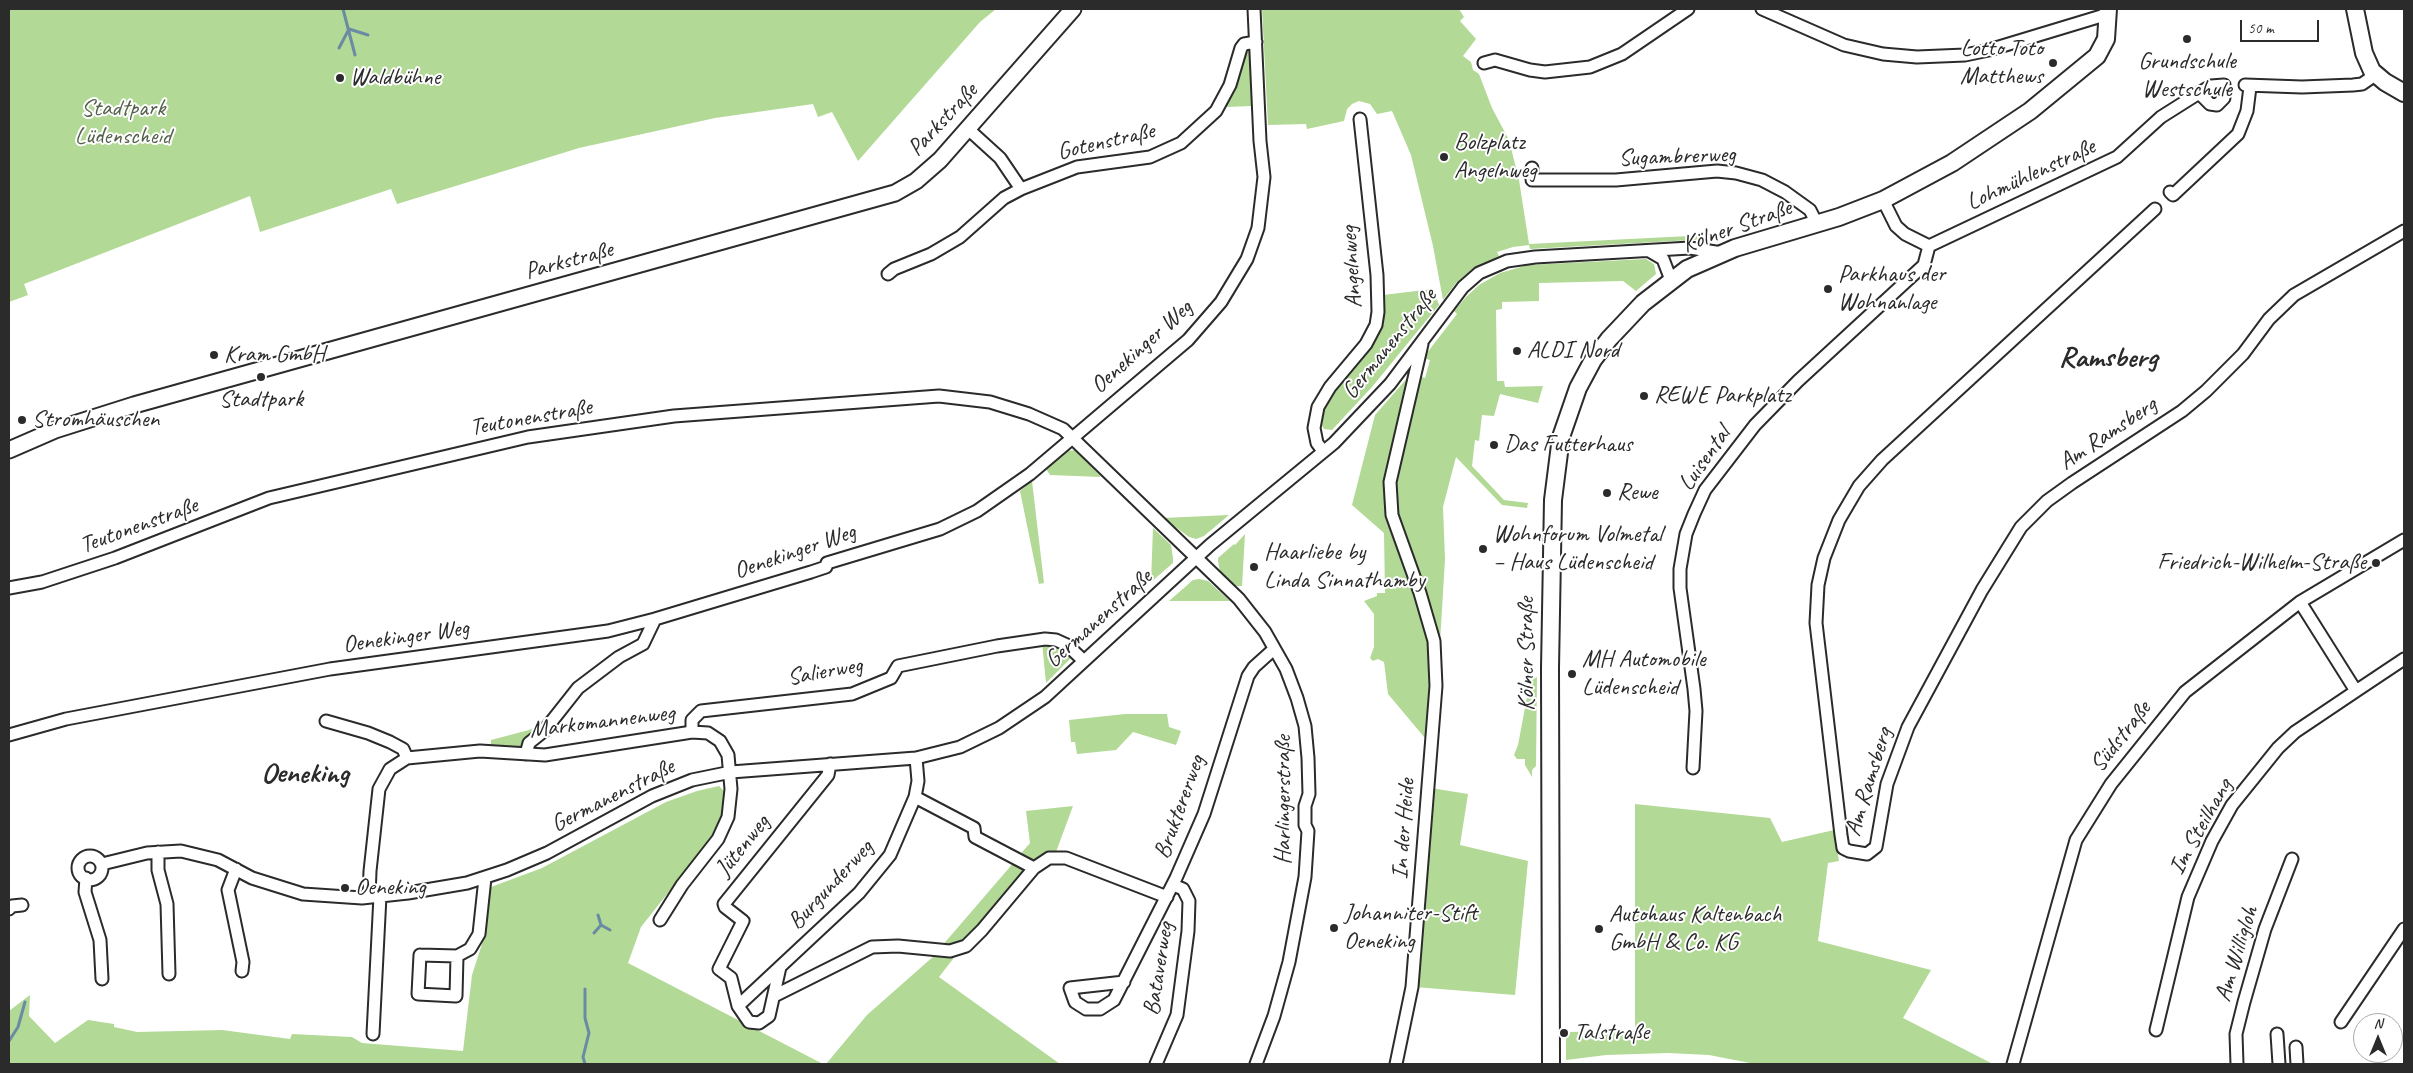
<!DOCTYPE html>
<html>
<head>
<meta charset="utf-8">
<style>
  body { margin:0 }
  #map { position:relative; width:2413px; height:1073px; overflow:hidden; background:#fff; font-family:Caveat,sans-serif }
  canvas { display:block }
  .frame { position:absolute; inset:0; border:10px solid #2b2b2b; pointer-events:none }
  .north { position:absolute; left:2353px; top:1013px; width:50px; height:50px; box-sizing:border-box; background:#fff; border:1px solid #aaa; border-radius:50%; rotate:0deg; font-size:14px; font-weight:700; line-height:20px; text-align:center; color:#2b2b2b }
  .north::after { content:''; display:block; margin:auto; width:18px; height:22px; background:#2b2b2b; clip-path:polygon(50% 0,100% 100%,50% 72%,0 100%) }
  .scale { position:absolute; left:2240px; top:20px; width:79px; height:22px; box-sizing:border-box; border:2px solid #2b2b2b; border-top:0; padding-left:6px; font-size:15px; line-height:18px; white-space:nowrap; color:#2b2b2b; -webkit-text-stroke:4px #fff; paint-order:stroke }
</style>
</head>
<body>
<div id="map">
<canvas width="2413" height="1073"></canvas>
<div class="frame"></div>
<div class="north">N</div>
<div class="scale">50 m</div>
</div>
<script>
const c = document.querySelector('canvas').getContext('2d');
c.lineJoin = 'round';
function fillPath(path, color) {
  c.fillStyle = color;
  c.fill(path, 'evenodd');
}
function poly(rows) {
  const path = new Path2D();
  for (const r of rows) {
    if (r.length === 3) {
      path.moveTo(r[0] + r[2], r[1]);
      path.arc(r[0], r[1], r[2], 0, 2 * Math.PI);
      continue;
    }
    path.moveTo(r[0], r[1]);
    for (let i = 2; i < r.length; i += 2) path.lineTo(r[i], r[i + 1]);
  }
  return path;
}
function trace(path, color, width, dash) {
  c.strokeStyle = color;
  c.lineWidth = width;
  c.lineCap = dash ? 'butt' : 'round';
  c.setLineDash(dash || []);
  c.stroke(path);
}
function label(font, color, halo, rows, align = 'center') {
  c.font = font + ' Caveat,sans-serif';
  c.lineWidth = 4;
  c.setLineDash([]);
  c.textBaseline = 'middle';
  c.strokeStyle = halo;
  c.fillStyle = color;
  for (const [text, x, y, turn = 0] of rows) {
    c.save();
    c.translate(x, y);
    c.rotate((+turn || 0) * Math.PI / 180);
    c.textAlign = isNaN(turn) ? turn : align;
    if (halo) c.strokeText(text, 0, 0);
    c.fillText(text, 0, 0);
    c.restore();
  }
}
const green = poly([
  [9,9,996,9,980,22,858,161,832,112,818,117,813,104,715,118,579,148,397,204,391,189,260,232,250,196,24,284,28,295,9,302],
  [1262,9,1459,9,1464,17,1460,21,1476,39,1463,56,1471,62,1473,70,1479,74,1492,108,1509,140,1519,180,1529,244,1709,235,1710,239,1530,249,1529,245,1513,247,1497,252,1499,256,1471,270,1456,283,1443,300,1433,246,1411,155,1392,111,1377,114,1370,104,1359,101,1352,104,1347,109,1344,121,1307,129,1306,124,1268,125],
  [1249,50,1252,106,1226,107,1236,83,1245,52],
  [1646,259,1654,264,1656,274,1636,291,1623,281,1539,283,1539,301,1502,302,1502,309,1496,310,1497,381,1504,381,1505,387,1543,386,1538,403,1500,394,1494,416,1482,415,1479,441,1475,440,1472,466,1504,500,1528,503,1527,508,1502,505,1456,457,1443,507,1445,559,1440,642,1436,642,1401,540,1393,493,1418,376,1425,378,1430,360,1423,358,1457,314,1454,311,1466,297,1479,285,1500,273,1528,265],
  [1433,289,1439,305,1372,387,1332,430,1324,429,1320,422,1329,399,1365,355,1377,336,1383,310,1383,295],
  [1409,376,1388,482,1432,652,1430,744,1388,694,1384,662,1378,659,1373,661,1370,658,1374,647,1374,614,1364,601,1377,596,1377,593,1385,593,1384,533,1352,505,1375,415],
  [1076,450,1101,477,1050,475,1046,469,1067,451],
  [1032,481,1044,583,1039,584,1020,491],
  [1229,515,1204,536,1196,539,1189,537,1163,518],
  [1153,528,1171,545,1173,558,1173,563,1151,582],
  [1245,534,1242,586,1234,586,1220,572,1218,561,1218,558,1234,544,1235,545],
  [1199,579,1208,581,1230,601,1169,601,1193,580],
  [1042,642,1053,642,1071,654,1072,657,1046,683],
  [1537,677,1536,766,1532,770,1532,777,1525,765,1525,759,1517,759,1514,755,1518,745,1530,681],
  [1125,714,1167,714,1169,727,1181,731,1176,745,1133,732,1116,750,1077,754,1075,742,1071,742,1069,720],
  [540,725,541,728,520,747,491,745,491,740,529,730],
  [719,786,726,793,724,813,713,836,641,927,628,963,823,1064,9,1064,9,1011,30,995,29,1016,55,1043,88,1020,114,1024,114,1027,137,1032,222,1030,290,1039,292,1034,352,1037,362,1043,463,1051,472,975,482,944,491,887,542,868,666,802,697,791],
  [1431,788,1468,794,1460,845,1528,861,1515,995,1415,987],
  [1635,804,1770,818,1782,842,1834,830,1839,861,1828,863,1818,941,1931,970,1903,1018,1991,1063,1990,1064,1755,1064,1709,1055,1668,1053,1606,1055,1566,1060,1566,1032,1635,1031],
  [1073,806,1056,852,1043,855,1031,865,1018,857,1030,843,1026,811],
  [1015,861,1029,868,973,934,957,942,941,947],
  [960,950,939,977,1060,1064,826,1064,867,1015,935,955]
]);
const stream = poly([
  [343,9,355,55],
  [339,48,349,29,368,35],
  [601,925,610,930],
  [594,933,601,925,598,915],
  [9,1041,18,1027,25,1002],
  [585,1064,583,1057,589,1033,585,1018,585,989]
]);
const minor = poly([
  [1762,9,1844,45,1883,54,1917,57,1965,55,1989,50,2108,14],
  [1484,63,1495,60,1530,70,1545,72,1590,67,1622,54,1688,9],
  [2245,85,2302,87,2353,85,2362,84,2375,75],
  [967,128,1000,158,1021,189,1077,167,1150,157,1181,143,1216,111,1230,85,1241,48,1244,44,1256,42],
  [1532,168,1532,180,1616,180,1717,171,1736,173,1762,180,1785,192,1810,210,1817,224],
  [2170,192,2173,195,2238,134,2247,111,2250,87],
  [1883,200,1896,226,1905,234,1929,246,2117,157,2161,117,2199,93,2211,86,2224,85,2224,98,2217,105,2210,104,2199,93],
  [2155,209,1882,460,1859,486,1839,520,1824,558,1818,585,1816,623,1841,835,1843,848,1849,851,1867,854,1876,847,1887,784,1908,727,1982,590,2021,527,2047,501,2072,483,2182,411,2206,391,2243,354,2269,319,2294,295,2404,231],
  [1651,252,1663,259,1671,280],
  [888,274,894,269,931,254,960,237,1004,198,1021,189],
  [1323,451,1317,443,1314,428,1318,407,1330,387,1366,344,1376,325,1378,312,1377,275,1360,119],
  [9,588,42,582,115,558,269,498,528,437,674,416,939,396,990,402,1029,414,1063,429,1239,599,1265,632,1286,669,1297,698,1305,726,1308,758,1309,794,1305,806,1305,825,1308,831,1305,877,1289,962,1274,1016,1256,1064],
  [2300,602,2356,691,2404,659],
  [326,721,368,733,390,742,403,749,407,758],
  [692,732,692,720,701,711,852,694,891,678,898,666,997,646,1045,639,1056,640,1067,645,1084,661],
  [9,735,66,719,330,669,608,631,655,619,811,572,826,567,827,563,940,529,977,511,1030,474,1188,340,1221,302,1247,259,1258,228,1264,177,1260,141,1254,9],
  [526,754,529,743,544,731,578,688,619,657,643,644,655,619],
  [1693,768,1696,711,1694,689,1680,588,1680,569,1686,534,1694,514,1705,490,1755,425,1798,381,1924,265,1929,246],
  [915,797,974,828,975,837,1034,868],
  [158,852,158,870,167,904,169,974],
  [90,868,12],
  [102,864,147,853,181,851,218,860,252,878,303,894,362,898,408,893,467,883,507,870,547,853,652,796,692,780,731,772,916,758,960,747,999,728,1045,697,1210,545,1334,443,1390,384,1463,287,1479,273,1507,261,1535,257,1690,248,1722,253],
  [236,869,228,890,243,962,242,971],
  [86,878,85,892,100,940,102,979],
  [369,897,370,871,379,789,390,769,407,758,480,751,545,755,692,732,708,733,720,741,728,755,731,789,728,817,718,839,682,885,660,920],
  [9,909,12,906,22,905],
  [420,955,457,956,456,996,418,994,420,955],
  [457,956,470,949,479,934,485,878],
  [780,967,769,1016,759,1023,749,1022,738,1006,731,978,719,969,743,921,725,907,724,904,828,775,830,764],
  [1124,982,1070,988,1075,1002,1086,1009,1100,1009,1114,1000,1176,878,1204,814,1248,676,1254,667,1274,649],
  [774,996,872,947,898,946,950,951,966,946,982,930,1034,868,1049,858,1066,858,1167,897],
  [738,1006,859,893,890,855,915,797,918,781,916,758],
  [2341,1022,2404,929],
  [2156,1030,2188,897,2212,841,2232,805,2278,748,2295,732,2356,691],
  [373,1034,380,896],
  [2277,1034,2279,1064],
  [2296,1047,2297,1064],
  [1156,1064,1177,1015,1188,931,1189,901,1183,889,1173,885],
  [1396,1064,1412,987,1436,686,1434,641,1420,593,1392,515,1390,482,1422,344],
  [2013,1064,2076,840,2111,784,2185,692,2300,602,2404,540],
  [2237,1064,2236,1034,2244,1002,2265,929,2292,859]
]);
const tertiary = poly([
  [9,450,55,430,134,405,895,193,916,181,940,160,1073,9]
]);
const secondary = poly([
  [2355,9,2364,53,2372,71,2385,82,2404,93],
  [1551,1064,1550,668,1553,500,1561,437,1578,388,1593,360,1609,339,1643,303,1687,269,1735,248,1839,217,1883,200,1952,163,2030,111,2097,56,2106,39,2108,9]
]);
const markers = [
  [2187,39,5,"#2b2b2b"],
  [2053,63,5,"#2b2b2b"],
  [340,78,5,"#2b2b2b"],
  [1444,157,5,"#2b2b2b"],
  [1828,289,5,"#2b2b2b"],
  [1517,351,5,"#2b2b2b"],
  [214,355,5,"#2b2b2b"],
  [261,377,5,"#2b2b2b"],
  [1644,396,5,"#2b2b2b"],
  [22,420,5,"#2b2b2b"],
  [1494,445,5,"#2b2b2b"],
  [1607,493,5,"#2b2b2b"],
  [1483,549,5,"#2b2b2b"],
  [2376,563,5,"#2b2b2b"],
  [1254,567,5,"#2b2b2b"],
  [1572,674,5,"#2b2b2b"],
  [345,888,5,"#2b2b2b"],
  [1334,928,5,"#2b2b2b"],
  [1599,929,5,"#2b2b2b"],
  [1564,1033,5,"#2b2b2b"]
];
const poiNames = [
  ["Lotto Toto",2043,49,"right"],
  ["Matthews",2043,77,"right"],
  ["Grundschule",2187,62,"center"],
  ["Westschule",2187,90,"center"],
  ["Waldbühne",350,78],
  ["Bolzplatz",1454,143],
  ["Angelnweg",1454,171],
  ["Parkhaus der",1838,275],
  ["Wohnanlage",1838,303],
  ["ALDI Nord",1527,351],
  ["Kram GmbH",224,355],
  ["REWE Parkplatz",1654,396],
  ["Stadtpark",261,400,"center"],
  ["Stromhäuschen",32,420],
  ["Das Futterhaus",1504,445],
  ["Rewe",1617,493],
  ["Wohnforum Volmetal",1493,535],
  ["– Haus Lüdenscheid",1493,563],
  ["Haarliebe by",1264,553],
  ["Linda Sinnathamby",1264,581],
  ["Friedrich-Wilhelm-Straße",2366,563,"right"],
  ["MH Automobile",1582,660],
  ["Lüdenscheid",1582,688],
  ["Oeneking",355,888],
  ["Johanniter-Stift",1344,914],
  ["Oeneking",1344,942],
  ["Autohaus Kaltenbach",1609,915],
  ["GmbH & Co. KG",1609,943],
  ["Talstraße",1574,1033]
];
const parkNames = [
  ["Stadtpark",123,109],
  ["Lüdenscheid",123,137]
];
const streetNames = [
  ["Parkstraße",943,120,-47],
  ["Gotenstraße",1106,142,-13],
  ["Sugambrerweg",1677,157,-2],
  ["Lohmühlenstraße",2031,175,-25],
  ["Kölner Straße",1737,227,-20],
  ["Parkstraße",569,261,-15],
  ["Angelnweg",1352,267,-94],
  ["Germanenstraße",1390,344,-51],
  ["Oenekinger Weg",1142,347,-42],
  ["Teutonenstraße",531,418,-10],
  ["Am Ramsberg",2108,434,-34],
  ["Luisental",1705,459,-55],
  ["Teutonenstraße",139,526,-20],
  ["Oenekinger Weg",795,552,-19],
  ["Germanenstraße",1099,619,-42],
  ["Oenekinger Weg",406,637,-8],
  ["Kölner Straße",1527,654,-90],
  ["Salierweg",825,672,-10],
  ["Markomannenweg",602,722,-7],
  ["Südstraße",2121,737,-52],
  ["Am Ramsberg",1869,782,-73],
  ["Germanenstraße",613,796,-27],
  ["Harlingerstraße",1284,800,-90],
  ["Bruktererweg",1180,807,-70],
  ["Im Steilhang",2201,827,-61],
  ["In der Heide",1404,829,-86],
  ["Jütenweg",743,846,-51],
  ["Burgunderweg",831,885,-47],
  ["Am Willigloh",2237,954,-73],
  ["Bataverweg",1159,969,-81]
];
const districtNames = [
  ["Ramsberg",2108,358],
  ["Oeneking",305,774]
];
fillPath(green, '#b2d995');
trace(stream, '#6a8ba3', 3);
trace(minor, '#2b2b2b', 15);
trace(tertiary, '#2b2b2b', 19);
trace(secondary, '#2b2b2b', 20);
trace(minor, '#fff', 11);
trace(tertiary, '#fff', 15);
trace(secondary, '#fff', 16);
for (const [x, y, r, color] of markers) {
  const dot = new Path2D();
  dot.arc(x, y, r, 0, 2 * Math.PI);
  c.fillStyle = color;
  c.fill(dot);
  trace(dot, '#fff', 2);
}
label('24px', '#2b2b2b', '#fff', poiNames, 'left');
label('24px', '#545f4b', '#fff', parkNames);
label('24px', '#2b2b2b', '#fff', streetNames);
label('bold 29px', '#2b2b2b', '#fff', districtNames);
</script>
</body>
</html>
